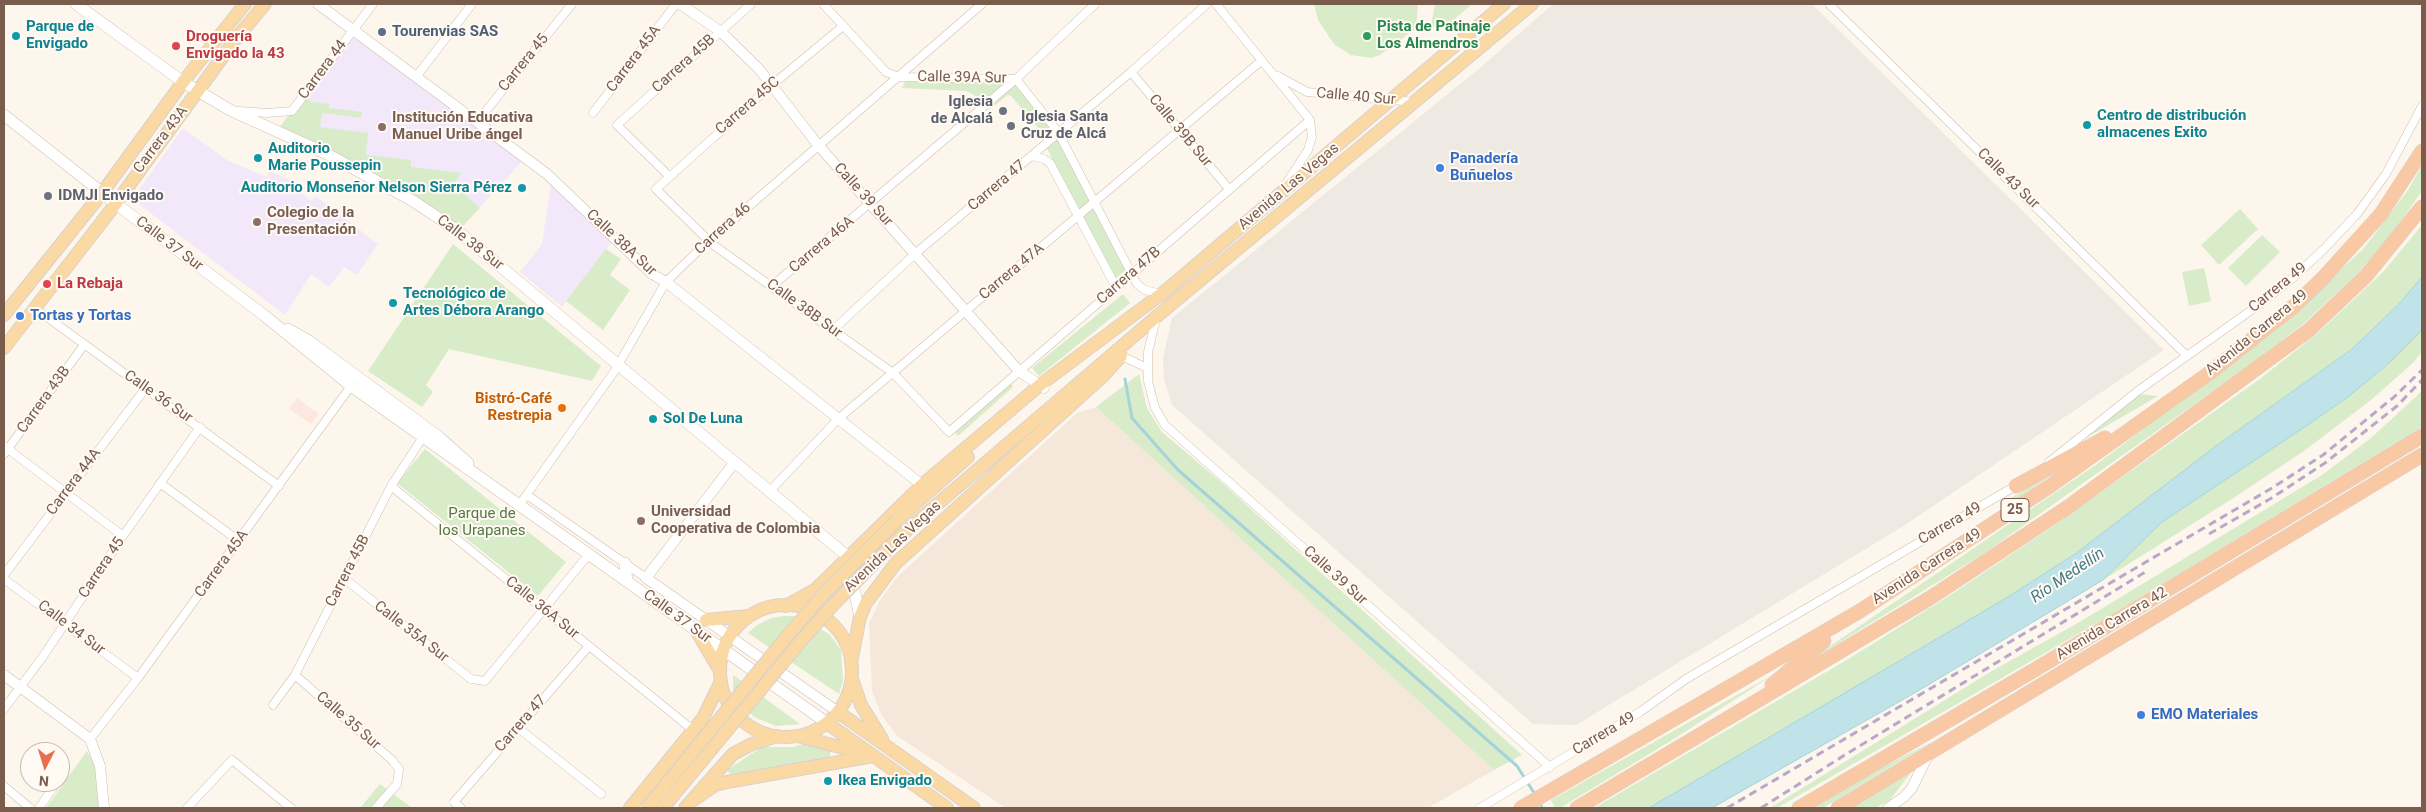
<!DOCTYPE html>
<html>
<head>
<meta charset="utf-8">
<style>
  body { margin:0 }
  #map { position:relative; width:2426px; height:812px; overflow:hidden; background:#fdf6ec; font-family:Roboto,sans-serif }
  canvas { display:block }
  .frame { position:absolute; inset:0; border:5px solid #7a5c4d; pointer-events:none }
  .north { position:absolute; left:20px; top:742px; width:50px; height:50px; box-sizing:border-box; background:#fffaf3; border:1px solid #cabbb1; border-radius:50%; rotate:185deg; font-size:14px; font-weight:700; line-height:20px; text-align:center; color:#7a5c4d }
  .north::after { content:''; display:block; margin:auto; width:18px; height:22px; background:#e76f51; clip-path:polygon(50% 0,100% 100%,50% 72%,0 100%) }
</style>
</head>
<body>
<div id="map">
<canvas width="2426" height="812"></canvas>
<div class="frame"></div>
<div class="north">N</div>
</div>
<script>
const c = document.querySelector('canvas').getContext('2d');
c.lineJoin = 'round';
function fillPath(path, color) {
  c.fillStyle = color;
  c.fill(path, 'evenodd');
}
function poly(rows) {
  const path = new Path2D();
  for (const r of rows) {
    if (r.length === 3) {
      path.moveTo(r[0] + r[2], r[1]);
      path.arc(r[0], r[1], r[2], 0, 2 * Math.PI);
      continue;
    }
    path.moveTo(r[0], r[1]);
    for (let i = 2; i < r.length; i += 2) path.lineTo(r[i], r[i + 1]);
  }
  return path;
}
function trace(path, color, width, dash) {
  c.strokeStyle = color;
  c.lineWidth = width;
  c.lineCap = dash ? 'butt' : 'round';
  c.setLineDash(dash || []);
  c.stroke(path);
}
function label(font, color, halo, rows, align = 'center') {
  c.font = font + ' Roboto,sans-serif';
  c.lineWidth = 4;
  c.setLineDash([]);
  c.textBaseline = 'middle';
  c.strokeStyle = halo;
  c.fillStyle = color;
  for (const [text, x, y, turn = 0] of rows) {
    c.save();
    c.translate(x, y);
    c.rotate((+turn || 0) * Math.PI / 180);
    c.textAlign = isNaN(turn) ? turn : align;
    if (halo) c.strokeText(text, 0, 0);
    c.fillText(text, 0, 0);
    c.restore();
  }
}
const residential = poly([
  [1096,407,1494,770,1428,808,1006,808,897,736,881,714,872,691,869,624,880,600,897,577,1077,413]
]);
const commercial = poly([
  [297,398,319,414,311,424,289,409]
]);
const industrial = poly([
  [1553,4,1812,4,2164,350,1905,525,1576,725,1533,724,1172,405,1164,379,1163,358,1172,318,1481,67]
]);
const education = poly([
  [353,30,526,157,458,231,276,132],
  [183,128,227,160,267,177,269,171,290,180,289,183,311,201,316,196,378,244,357,275,344,267,329,287,311,274,285,315,132,199],
  [551,183,615,238,562,307,520,272,542,244]
]);
const green = poly([
  [1314,4,1418,4,1416,28,1380,55,1371,58,1351,55,1334,44,1318,20],
  [1435,4,1472,4,1443,29,1431,27],
  [907,78,1016,80,1058,132,1129,268,1113,280,1083,224,1065,183,1042,139,1041,131,1011,96,1008,95,990,109,984,101,967,91,902,88],
  [303,96,312,102,329,104,329,108,362,112,361,118,322,113,320,127,368,133,366,155,411,160,411,167,462,173,453,184,480,208,458,231,276,132],
  [2422,165,2422,191,2393,233,2357,274,2303,324,2250,365,1983,554,1798,668,2097,464,2285,322,2364,248,2408,190],
  [2240,209,2258,229,2219,265,2201,245],
  [2422,225,2422,277,2400,303,2352,349,2216,446,2075,554,2008,597,1649,808,1594,808,1850,658,1952,594,2055,525,2261,378,2319,332,2384,271],
  [2262,235,2280,252,2246,286,2228,268],
  [453,244,601,366,592,381,449,349,426,385,433,392,422,407,368,371],
  [606,249,621,259,610,275,630,290,603,330,566,301],
  [2204,268,2211,301,2189,306,2182,272],
  [1123,294,1130,303,1039,376,1032,368],
  [2422,330,2422,351,2414,362,2371,400,2304,451,2232,499,2103,580,2162,522,2348,397,2388,364],
  [1139,374,1147,408,1162,432,1220,481,1522,755,1494,770,1096,407],
  [1010,383,1013,387,958,436,955,432],
  [2422,391,2422,427,2109,616,1777,808,1770,808,1992,671,2083,620,2322,475,2371,438],
  [2139,394,2158,396,2081,441],
  [425,449,566,562,538,596,397,483],
  [2075,459,2001,510,2003,503],
  [784,616,796,616,813,624,830,635,841,650,843,681,839,694,748,633,757,625,771,618],
  [1776,673,1669,742,1560,808,1555,808,1551,800],
  [733,675,800,724,776,726,756,718,741,706,733,690],
  [1933,741,1823,808,1809,808,1852,783],
  [806,743,831,749,829,759,732,776,727,770,762,747,793,747],
  [87,751,94,764,98,782,98,808,46,808],
  [1912,771,1890,800,1875,808,1851,808],
  [380,784,412,808,360,808]
]);
const water = poly([
  [2422,277,2422,330,2388,364,2348,397,2306,426,2162,522,2103,580,1918,691,1712,808,1649,808,2008,597,2075,554,2216,446,2352,349,2400,303,2422,277]
]);
const stream = poly([
  [1125,379,1132,418,1177,469,1517,766,1536,796],
  [1539,801,1542,808]
]);
const minor = poly([
  [823,4,886,72,899,77,1016,79,1058,132,1137,284,1145,290,1161,294],
  [1216,4,1310,120,1312,137,1308,150,1286,184],
  [1829,4,2186,355],
  [843,26,772,85,656,189,712,244,893,373,949,432,1310,120],
  [1131,72,1229,189],
  [1278,76,1307,92,1414,102],
  [416,77,472,4],
  [239,111,267,113,292,111,373,4],
  [593,113,676,4],
  [477,122,572,4],
  [1032,156,1044,159,1050,163,1116,287],
  [669,176,617,125,751,4],
  [772,286,1016,79,1095,4],
  [36,309,279,486],
  [1156,319,1148,352,1148,381,1155,408,1165,425,1550,767],
  [833,330,916,253,1131,72,1207,4],
  [1122,356,1147,368],
  [4,446,123,536],
  [4,454,84,345],
  [2049,462,2139,390,2260,304,2294,277,2324,249,2357,214,2386,174,2422,106],
  [160,483,239,541],
  [391,486,693,730],
  [769,492,838,419,1261,61],
  [527,495,646,578],
  [520,504,614,372,666,282,703,246,982,4],
  [4,575,145,389],
  [4,579,138,678],
  [345,579,471,679,485,681,589,554],
  [295,675,392,760,399,769,397,784,376,808],
  [273,705,295,675,391,486,423,437],
  [4,709,44,655,123,536,200,427],
  [517,727,601,794],
  [90,739,138,678,351,386],
  [4,786,30,808],
  [39,808,55,785],
  [187,808,232,760,291,808],
  [461,808,454,802,589,646],
  [1480,808,1640,712,1686,679,2017,485]
]);
const tertiary = poly([
  [318,4,547,174,652,274,666,282,922,485],
  [680,4,720,31,759,69,818,145,1019,371,1044,388],
  [734,463,646,578,838,712],
  [4,675,90,739,100,766,104,808],
  [1888,808,1904,797,1912,788,1929,753]
]);
const secondary = poly([
  [76,4,183,82,230,110,327,154,413,201,458,231,847,556,860,617],
  [4,115,115,203,265,316,351,386,827,723],
  [288,329,309,341,439,437,468,463],
  [625,563,627,581]
]);
const primary = poly([
  [4,315,102,193,183,82,245,4],
  [4,348,111,210,235,40,265,4],
  [897,520,968,457],
  [906,531,1156,317,1532,4],
  [786,671,66],
  [786,606,816,589,922,485,1040,385,1164,292,1504,4],
  [706,620,749,616],
  [697,632,720,671],
  [851,663,860,617,866,603,896,563,1103,376,1121,356],
  [852,679,861,705,882,739],
  [838,712,974,808],
  [827,723,947,808],
  [798,736,866,754],
  [692,801,715,785,727,782,873,756],
  [630,808,703,718,721,681],
  [685,808,733,754,752,744,777,736]
]);
const trunk = poly([
  [2016,486,2105,438],
  [1772,685,1824,641],
  [1521,808,1860,611,2050,486,2208,374,2294,306,2323,278,2381,214,2422,151],
  [1577,808,1930,598,2068,507,2309,330,2366,276,2422,207],
  [1799,808,2036,669,2422,436],
  [1838,808,2422,455]
]);
const rail = poly([
  [2209,534,2270,499,2325,463,2397,406,2422,380],
  [1727,808,2272,488,2323,455,2394,397,2422,370],
  [1761,808,1848,753,2147,571]
]);
const primaryBridge = poly([
  [647,808,788,635,822,596,897,520],
  [663,808,800,642,832,606,906,531]
]);
const markers = [
  [382,32,5,"#5c6f8a"],
  [16,36,5,"#0f9aa8"],
  [1367,36,5,"#2e9e5b"],
  [176,46,5,"#e0444e"],
  [1003,111,5,"#6b7280"],
  [2087,125,5,"#0f9aa8"],
  [1011,126,5,"#6b7280"],
  [382,127,5,"#8d6e63"],
  [258,158,5,"#0f9aa8"],
  [1440,168,5,"#3f7fe0"],
  [522,188,5,"#0f9aa8"],
  [48,196,5,"#6b7280"],
  [257,222,5,"#8d6e63"],
  [47,284,5,"#e0444e"],
  [393,303,5,"#0f9aa8"],
  [20,316,5,"#3f7fe0"],
  [562,408,5,"#e8710a"],
  [653,419,5,"#0f9aa8"],
  [641,521,5,"#8d6e63"],
  [2141,715,5,"#3f7fe0"],
  [828,781,5,"#0f9aa8"]
];
const shields = [
  [2015,510,28]
];
const shieldNames = [
  ["25",2015,510]
];
const cultureNames = [
  ["Parque de",26,27],
  ["Envigado",26,44],
  ["Centro de distribución",2097,116],
  ["almacenes Exito",2097,133],
  ["Auditorio",268,149],
  ["Marie Poussepin",268,166],
  ["Auditorio Monseñor Nelson Sierra Pérez",512,188,"right"],
  ["Tecnológico de",403,294],
  ["Artes Débora Arango",403,311],
  ["Sol De Luna",663,419],
  ["Ikea Envigado",838,781]
];
const leisureNames = [
  ["Pista de Patinaje",1377,27],
  ["Los Almendros",1377,44]
];
const serviceNames = [
  ["Tourenvias SAS",392,32]
];
const healthNames = [
  ["Droguería",186,37],
  ["Envigado la 43",186,54],
  ["La Rebaja",57,284]
];
const streetNames = [
  ["Carrera 45A",634,59,-53],
  ["Carrera 45",524,63,-51],
  ["Carrera 45B",684,64,-42],
  ["Carrera 44",323,70,-53],
  ["Calle 39A Sur",962,78,1],
  ["Calle 40 Sur",1356,97,5],
  ["Carrera 45C",748,106,-41],
  ["Calle 39B Sur",1180,131,50],
  ["Carrera 43A",161,140,-53],
  ["Calle 43 Sur",2008,179,44],
  ["Carrera 47",997,186,-40],
  ["Avenida Las Vegas",1289,187,-40],
  ["Calle 39 Sur",863,195,48],
  ["Carrera 46",723,229,-42],
  ["Calle 38 Sur",470,243,38],
  ["Calle 38A Sur",621,243,43],
  ["Calle 37 Sur",169,244,37],
  ["Carrera 46A",822,245,-40],
  ["Carrera 47A",1012,272,-40],
  ["Carrera 47B",1129,276,-41],
  ["Carrera 49",2278,288,-39],
  ["Calle 38B Sur",804,309,36],
  ["Avenida Carrera 49",2257,333,-39],
  ["Calle 36 Sur",158,397,35],
  ["Carrera 43B",44,400,-54],
  ["Carrera 44A",74,482,-53],
  ["Carrera 49",1950,524,-30],
  ["Avenida Las Vegas",893,547,-43],
  ["Carrera 45A",222,564,-54],
  ["Avenida Carrera 49",1927,567,-33],
  ["Carrera 45",102,568,-56],
  ["Carrera 45B",348,571,-63],
  ["Calle 39 Sur",1335,576,42],
  ["Calle 36A Sur",542,608,39],
  ["Calle 37 Sur",677,617,36],
  ["Avenida Carrera 42",2112,624,-31],
  ["Calle 34 Sur",71,628,37],
  ["Calle 35A Sur",411,632,38],
  ["Calle 35 Sur",348,721,41],
  ["Carrera 47",521,724,-49],
  ["Carrera 49",1604,734,-31]
];
const worshipNames = [
  ["Iglesia",993,102,"right"],
  ["de Alcalá",993,119,"right"],
  ["Iglesia Santa",1021,117],
  ["Cruz de Alcá",1021,134],
  ["IDMJI Envigado",58,196]
];
const educationNames = [
  ["Institución Educativa",392,118],
  ["Manuel Uribe ángel",392,135],
  ["Colegio de la",267,213],
  ["Presentación",267,230],
  ["Universidad",651,512],
  ["Cooperativa de Colombia",651,529]
];
const shopNames = [
  ["Panadería",1450,159],
  ["Buñuelos",1450,176],
  ["Tortas y Tortas",30,316],
  ["EMO Materiales",2151,715]
];
const foodNames = [
  ["Bistró-Café",552,399],
  ["Restrepia",552,416]
];
const parkNames = [
  ["Parque de",482,514],
  ["los Urapanes",482,531]
];
const waterNames = [
  ["Río Medellín",2068,576,-34]
];
fillPath(residential, '#f5e8da');
fillPath(commercial, '#fde8e0');
fillPath(industrial, '#efe9e4');
fillPath(education, '#f3e8fa');
fillPath(green, '#d8ecc9');
fillPath(water, '#bfe3e8');
trace(water, '#a5d3da', 1);
trace(stream, '#a5d3da', 3);
trace(minor, '#d1beb0', 9);
trace(tertiary, '#d1beb0', 11);
trace(secondary, '#d6c0b0', 12);
trace(primary, '#dad1cd', 14);
trace(trunk, '#dad1cd', 15);
trace(minor, '#fff', 8);
trace(tertiary, '#fff', 10);
trace(secondary, '#fff', 11);
trace(primary, '#fbd9a5', 12);
trace(trunk, '#f9c8a4', 14);
trace(rail, '#b9a8c9', 3, [8, 5]);
trace(primaryBridge, '#dad1cd', 14, []);
trace(primaryBridge, '#fbd9a5', 12);
for (const [x, y, r, color] of markers) {
  const dot = new Path2D();
  dot.arc(x, y, r, 0, 2 * Math.PI);
  c.fillStyle = color;
  c.fill(dot);
  trace(dot, '#fffaf3', 2);
}
for (const [x, y, w] of shields) {
  const box = new Path2D();
  box.roundRect(x - w / 2, y - 11.5, w, 23, 4);
  c.fillStyle = '#fffaf3';
  c.fill(box);
  trace(box, '#7a5c4d', 1);
}
label('bold 14px', '#7a5c4d', null, shieldNames);
label('bold 15px', '#0d838f', '#fffaf3', cultureNames, 'left');
label('bold 15px', '#27864d', '#fffaf3', leisureNames, 'left');
label('bold 15px', '#4e5e75', '#fffaf3', serviceNames, 'left');
label('bold 15px', '#be3a42', '#fffaf3', healthNames, 'left');
label('15px', '#7a5c4d', '#fffaf3', streetNames);
label('bold 15px', '#5b616d', '#fffaf3', worshipNames, 'left');
label('bold 15px', '#785e54', '#fffaf3', educationNames, 'left');
label('bold 15px', '#366cbe', '#fffaf3', shopNames, 'left');
label('bold 15px', '#c56008', '#fffaf3', foodNames, 'right');
label('15px', '#537a41', '#fffaf3', parkNames);
label('italic 16px', '#437c86', '#fffaf3', waterNames);
</script>
</body>
</html>
